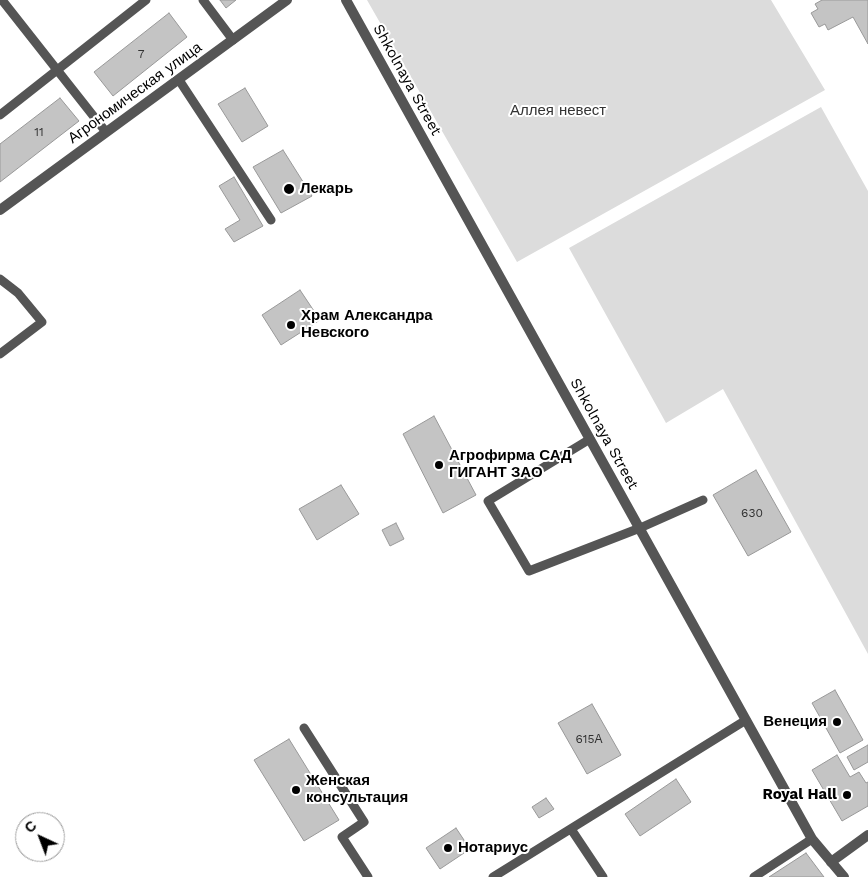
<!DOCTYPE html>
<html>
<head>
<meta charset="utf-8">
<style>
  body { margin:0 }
  #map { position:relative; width:868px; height:877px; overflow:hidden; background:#fff; font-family:"Work Sans",sans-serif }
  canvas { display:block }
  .north { position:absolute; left:15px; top:812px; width:50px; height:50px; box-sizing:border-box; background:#fff; border:1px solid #999; border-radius:50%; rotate:317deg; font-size:14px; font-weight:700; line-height:20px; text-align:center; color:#000 }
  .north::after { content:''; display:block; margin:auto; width:18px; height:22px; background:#000; clip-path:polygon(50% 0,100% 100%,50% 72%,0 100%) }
</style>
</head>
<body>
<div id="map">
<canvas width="868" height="877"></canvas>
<div class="north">С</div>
</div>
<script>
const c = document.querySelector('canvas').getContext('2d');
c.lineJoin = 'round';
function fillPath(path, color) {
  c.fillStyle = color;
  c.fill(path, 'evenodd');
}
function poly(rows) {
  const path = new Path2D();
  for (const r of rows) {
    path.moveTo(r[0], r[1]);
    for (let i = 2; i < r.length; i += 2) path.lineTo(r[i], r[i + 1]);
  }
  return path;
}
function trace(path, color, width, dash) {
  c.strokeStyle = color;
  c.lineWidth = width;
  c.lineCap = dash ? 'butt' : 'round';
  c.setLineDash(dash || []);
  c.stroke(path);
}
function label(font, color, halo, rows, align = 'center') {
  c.font = font + ' "Work Sans",sans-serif';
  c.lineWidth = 4;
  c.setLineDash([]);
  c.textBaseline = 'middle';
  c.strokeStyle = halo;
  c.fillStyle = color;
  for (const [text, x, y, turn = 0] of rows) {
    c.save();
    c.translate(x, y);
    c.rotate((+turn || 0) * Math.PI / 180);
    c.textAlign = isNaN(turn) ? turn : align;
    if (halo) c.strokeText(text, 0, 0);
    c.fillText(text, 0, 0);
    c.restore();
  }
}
const green = poly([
  [367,0,771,0,825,90,517,262],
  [821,107,868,191,868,654,723,389,666,423,569,248]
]);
const building = poly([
  [220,0,236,0,226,8,220,0],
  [822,0,868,0,868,44,853,17,828,30,825,24,819,27,811,13,818,9,815,4,822,0],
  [169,13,187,37,113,96,94,72,169,13],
  [245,88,268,126,242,142,218,104,245,88],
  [60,98,79,121,0,182,0,144,60,98],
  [283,150,312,196,281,213,253,167,283,150],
  [234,177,263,226,234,242,225,229,240,220,219,186,234,177],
  [300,290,320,320,281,345,262,315,300,290],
  [434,416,476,495,443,513,403,434,434,416],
  [756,470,791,532,748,556,713,495,756,470],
  [341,485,359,514,317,540,299,509,341,485],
  [396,523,404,539,390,546,382,530,396,523],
  [835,690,863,740,840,753,812,703,835,690],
  [592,704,621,755,587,774,558,723,592,704],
  [289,739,339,820,304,841,254,760,289,739],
  [868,745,868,762,854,770,847,757,868,745],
  [837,755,850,777,859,772,866,783,868,782,868,806,842,821,812,770,837,755],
  [676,779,691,802,640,836,625,814,676,779],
  [546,798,554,809,539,818,532,807,546,798],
  [456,828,470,849,440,869,426,848,456,828],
  [806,853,824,877,769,877,806,853]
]);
const service = poly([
  [2,0,106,132],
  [203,0,233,40],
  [179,80,271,220],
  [0,115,146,0],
  [0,279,18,293,42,322,0,354],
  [590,439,488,501,529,571,640,528,703,500],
  [304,728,364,822,342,837,368,877],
  [571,829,603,877],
  [493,877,746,720],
  [754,877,812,839]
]);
const minor = poly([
  [0,210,287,0],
  [831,862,868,835]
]);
const tertiary = poly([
  [346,0,812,839,844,877]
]);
const markers = [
  [289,189,6,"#000"],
  [291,325,5,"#000"],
  [439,465,5,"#000"],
  [837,722,5,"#000"],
  [296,790,5,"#000"],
  [847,795,5,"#000"],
  [448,848,5,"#000"]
];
const numberNames = [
  ["7",141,54],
  ["11",39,132],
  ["630",752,513],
  ["615А",589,739]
];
const streetNames = [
  ["Shkolnaya Street",407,80,61],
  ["Агрономическая улица",135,93,-36],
  ["Shkolnaya Street",604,434,61]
];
const parkNames = [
  ["Аллея невест",558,111]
];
const poiNames = [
  ["Лекарь",300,189],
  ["Храм Александра",301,316],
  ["Невского",301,333],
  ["Агрофирма САД",449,456],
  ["ГИГАНТ ЗАО",449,473],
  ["Венеция",827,722,"right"],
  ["Женская",306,781],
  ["консультация",306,798],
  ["Royal Hall",837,795,"right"],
  ["Нотариус",458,848]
];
fillPath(green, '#dcdcdc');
fillPath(building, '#c4c4c4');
trace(building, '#999', 1);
trace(service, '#555', 9);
trace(minor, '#555', 10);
trace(tertiary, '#555', 10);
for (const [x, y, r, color] of markers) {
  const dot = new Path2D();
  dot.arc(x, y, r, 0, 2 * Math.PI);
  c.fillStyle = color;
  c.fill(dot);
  trace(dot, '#fff', 2);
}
label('12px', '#313131', null, numberNames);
label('15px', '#000', '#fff', streetNames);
label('15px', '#333', '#fff', parkNames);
label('bold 15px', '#000', '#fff', poiNames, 'left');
</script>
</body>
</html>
